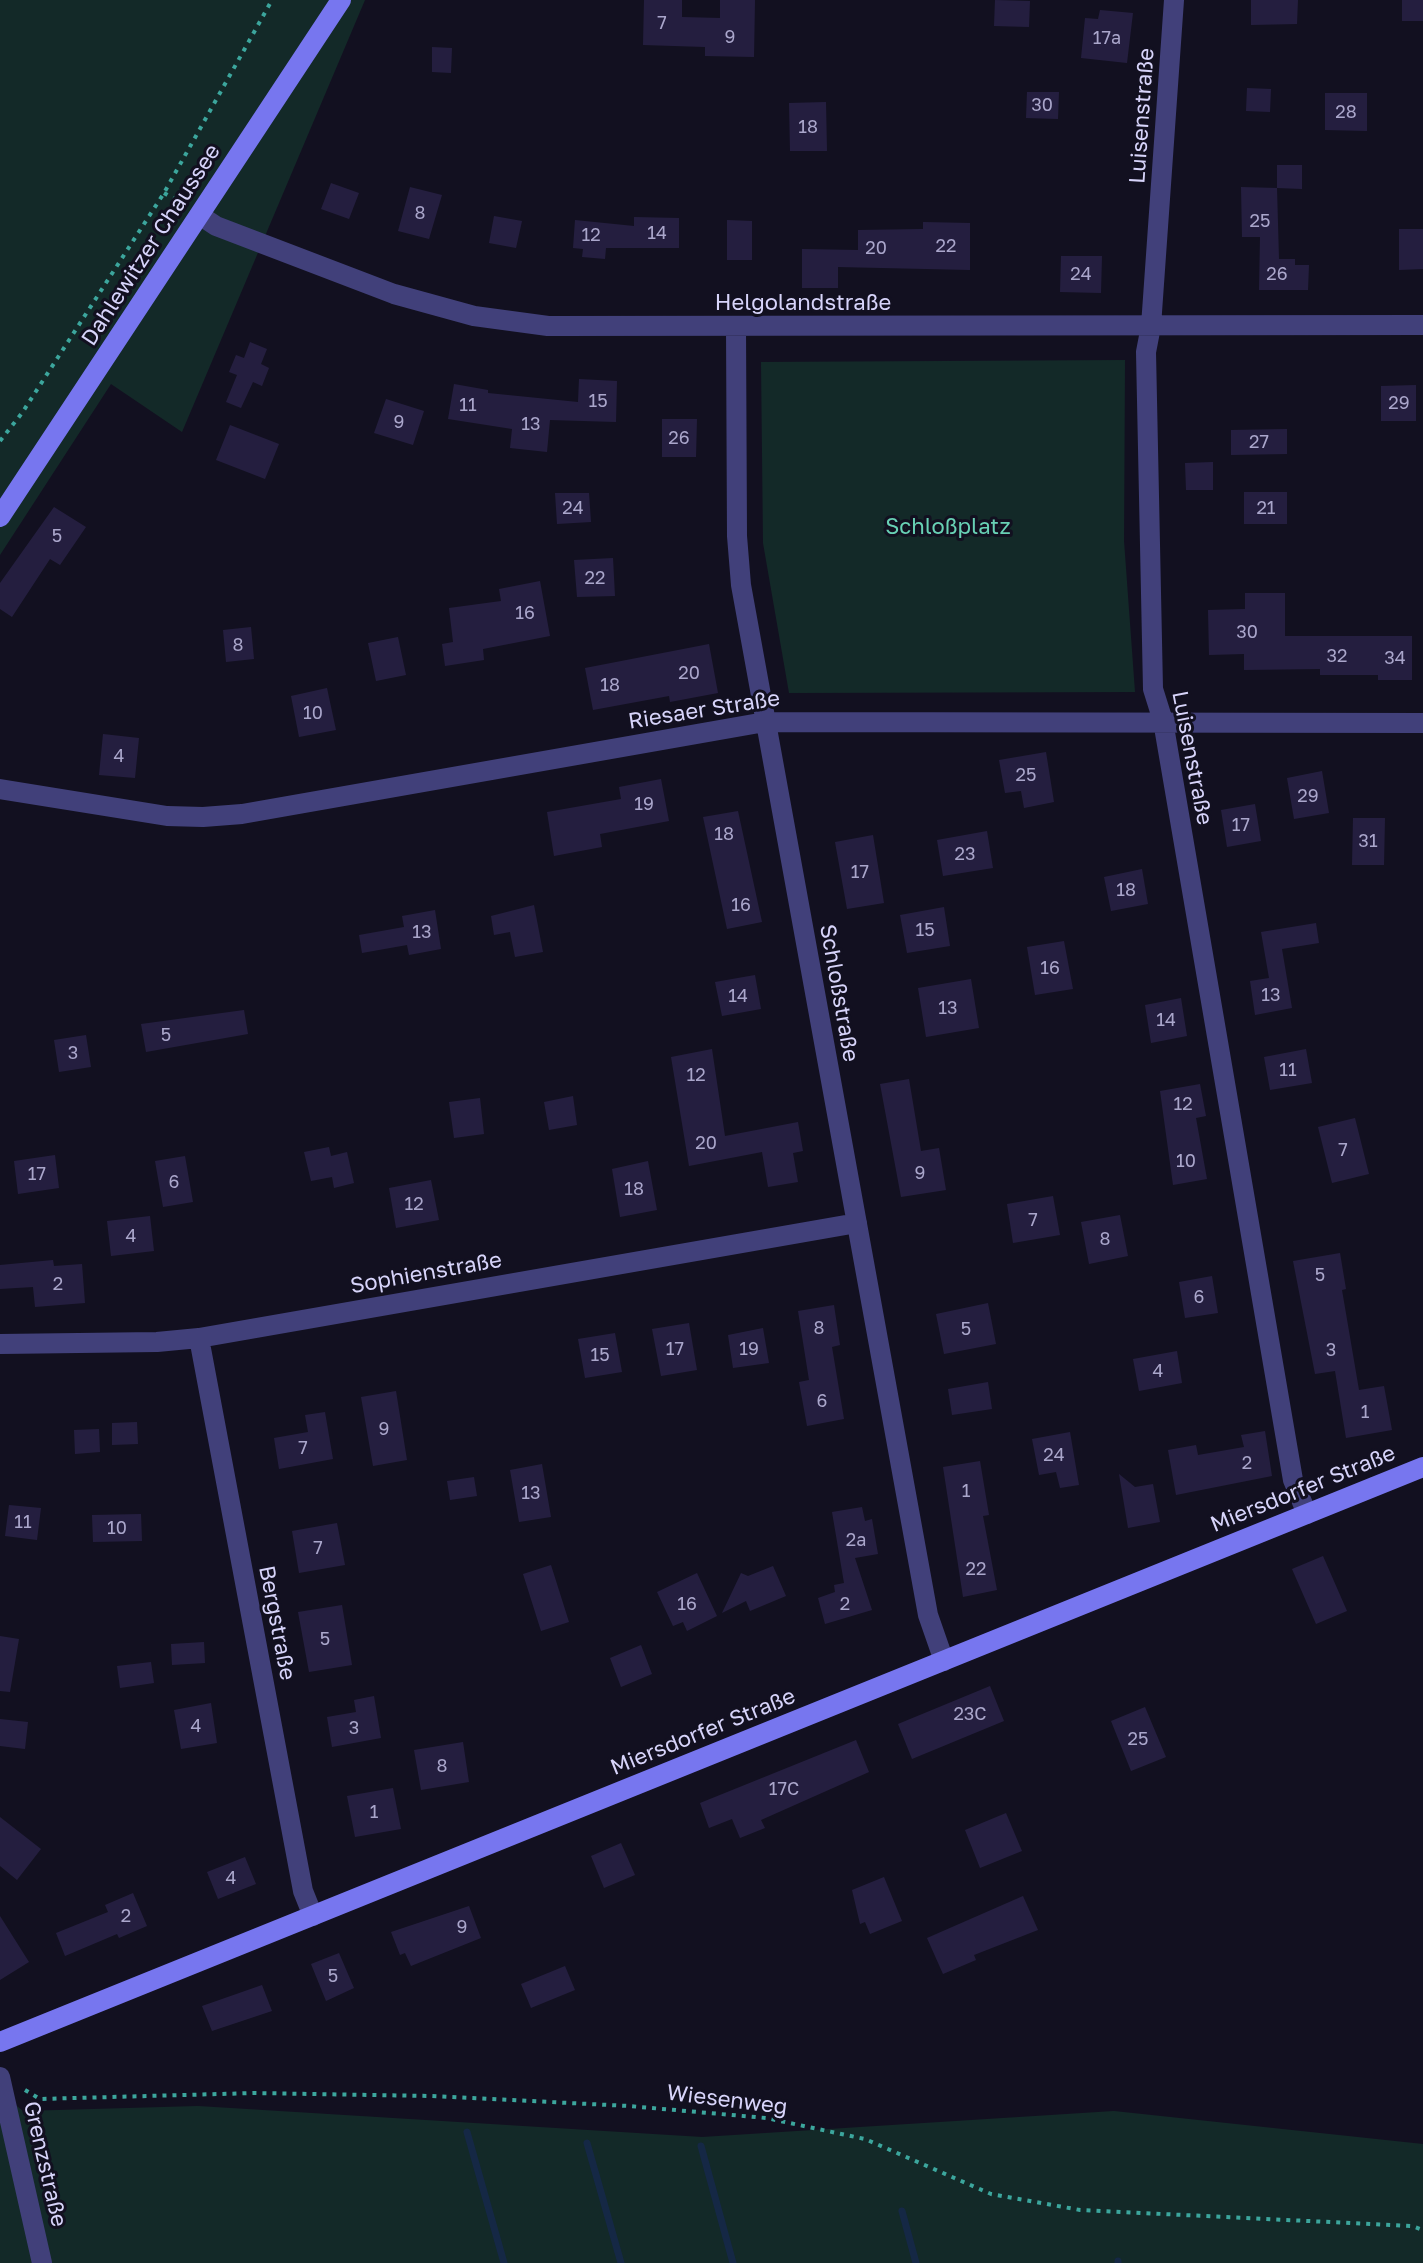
<!DOCTYPE html>
<html>
<head>
<meta charset="utf-8">
<style>
  body { margin:0 }
  canvas { display:block; background:#121020 }
</style>
</head>
<body>
<canvas width="1423" height="2263"></canvas>
<script>
const c = document.querySelector('canvas').getContext('2d');
c.lineJoin = 'round';
function fillPath(path, color) {
  c.fillStyle = color;
  c.fill(path, 'evenodd');
}
function poly(rows) {
  const path = new Path2D();
  for (const r of rows) {
    path.moveTo(r[0], r[1]);
    for (let i = 2; i < r.length; i += 2) path.lineTo(r[i], r[i + 1]);
  }
  return path;
}
function trace(path, color, width, dash) {
  c.strokeStyle = color;
  c.lineWidth = width;
  c.lineCap = dash ? 'butt' : 'round';
  c.setLineDash(dash || []);
  c.stroke(path);
}
function label(font, color, halo, rows, align = 'center') {
  c.font = font + ' "Golos Text",sans-serif';
  c.lineWidth = 6;
  c.setLineDash([]);
  c.textBaseline = 'middle';
  c.strokeStyle = halo;
  c.fillStyle = color;
  for (const [text, x, y, turn = 0] of rows) {
    c.save();
    c.translate(x, y);
    c.rotate((+turn || 0) * Math.PI / 180);
    c.textAlign = isNaN(turn) ? turn : align;
    if (halo) c.strokeText(text, 0, 0);
    c.fillText(text, 0, 0);
    c.restore();
  }
}
const green = poly([
  [0,0,365,0,182,432,111,384,0,555],
  [1125,360,1124,541,1135,692,789,693,763,543,761,362],
  [0,2092,23,2111,198,2106,702,2137,1114,2111,1423,2144,1423,2263,0,2263]
]);
const stream = poly([
  [467,2132,504,2263],
  [587,2143,621,2263],
  [701,2146,733,2263],
  [902,2211,916,2263],
  [1118,2261,1118,2263]
]);
const building = poly([
  [644,0,682,0,682,17,720,18,720,0,755,0,754,57,705,56,705,47,643,45],
  [995,0,1030,1,1029,27,994,26],
  [1251,0,1298,0,1297,24,1251,25],
  [1402,0,1423,0,1423,21,1402,21],
  [1100,10,1133,13,1127,63,1081,58,1085,18,1098,19],
  [432,47,452,48,451,73,432,72],
  [1247,88,1271,89,1270,112,1246,111],
  [1027,92,1059,92,1058,119,1026,118],
  [1325,93,1367,93,1367,131,1325,130],
  [826,102,827,151,790,151,789,103],
  [1277,165,1302,165,1302,189,1277,188,1279,259,1295,259,1295,265,1309,265,1308,290,1259,290,1260,237,1242,237,1241,187,1277,188],
  [331,183,359,193,349,219,321,209],
  [410,187,442,195,429,239,398,231],
  [494,216,522,221,516,248,489,243],
  [634,217,679,218,679,248,606,248,605,259,582,257,583,249,573,248,575,220,634,226],
  [727,220,752,221,752,260,727,260],
  [923,222,970,223,970,270,838,267,838,288,802,288,802,249,858,250,858,230,923,229],
  [1399,229,1423,229,1423,269,1399,270],
  [1061,256,1102,256,1101,293,1060,292],
  [250,342,267,349,261,364,269,368,262,386,253,382,241,408,226,402,237,375,229,372,236,355,244,358],
  [579,379,617,381,616,422,550,420,547,452,510,448,512,429,448,419,454,384,488,390,488,393,578,402],
  [1416,385,1416,421,1381,421,1381,386],
  [386,399,424,411,413,445,374,433],
  [662,419,697,419,696,457,662,457],
  [230,425,279,444,265,479,216,460],
  [1287,429,1287,454,1231,455,1231,430],
  [1213,462,1213,490,1186,490,1185,463],
  [1244,492,1287,492,1287,524,1244,524],
  [555,493,589,493,591,522,557,524],
  [54,507,86,527,60,565,50,559,12,617,0,609,0,583],
  [613,558,615,596,577,597,574,560],
  [540,581,550,636,483,649,484,660,445,666,442,644,453,642,449,608,501,601,499,589],
  [1245,593,1285,593,1285,636,1412,636,1412,680,1378,680,1378,675,1320,675,1320,669,1244,670,1244,654,1209,655,1208,610,1245,609],
  [251,627,254,659,226,662,223,630],
  [398,637,406,675,376,681,368,643],
  [709,644,718,693,670,702,669,696,593,710,585,668],
  [327,688,336,730,299,737,291,696],
  [103,734,139,738,135,778,99,775],
  [1046,752,1054,802,1024,808,1021,791,1005,793,999,760],
  [1322,771,1329,813,1294,819,1287,778],
  [661,779,669,821,600,834,602,847,554,856,547,812,621,799,619,787],
  [1255,804,1261,841,1227,847,1221,810],
  [738,811,762,922,727,929,703,817],
  [1353,818,1385,818,1384,865,1352,865],
  [987,831,993,868,943,876,937,840],
  [873,835,884,903,847,909,835,842],
  [1142,869,1148,904,1111,911,1104,877],
  [534,905,543,952,515,957,510,932,494,935,491,916],
  [944,907,950,946,907,953,900,915],
  [435,910,441,949,409,955,407,945,362,953,359,935,404,927,402,916],
  [1316,923,1319,943,1282,949,1292,1008,1255,1015,1250,981,1269,978,1261,932],
  [1064,941,1073,989,1035,995,1027,947],
  [755,975,761,1009,722,1016,715,982],
  [971,979,979,1028,926,1037,918,988],
  [1181,998,1187,1036,1151,1043,1145,1005],
  [244,1010,248,1034,146,1052,141,1024],
  [86,1035,91,1067,59,1072,54,1040],
  [712,1049,725,1136,798,1122,803,1151,793,1153,798,1182,768,1187,762,1152,689,1166,671,1057],
  [1306,1049,1312,1083,1270,1090,1264,1057],
  [909,1079,921,1151,939,1148,946,1190,901,1197,880,1084],
  [1200,1084,1206,1116,1196,1118,1207,1179,1173,1185,1160,1091],
  [573,1096,577,1125,549,1130,544,1102],
  [480,1098,484,1134,454,1138,449,1102],
  [1355,1118,1369,1174,1332,1183,1318,1127],
  [329,1147,331,1156,347,1152,354,1183,334,1188,332,1177,311,1181,304,1152],
  [55,1155,59,1188,18,1194,14,1161],
  [185,1156,193,1202,163,1207,155,1161],
  [648,1161,657,1210,620,1217,612,1169],
  [431,1180,439,1220,396,1228,389,1188],
  [1053,1196,1060,1235,1013,1243,1007,1204],
  [1120,1215,1128,1256,1089,1264,1081,1222],
  [150,1216,154,1251,111,1256,107,1221],
  [1340,1253,1346,1289,1342,1290,1359,1390,1384,1386,1392,1430,1346,1438,1335,1371,1315,1374,1293,1261],
  [53,1260,54,1266,82,1264,85,1303,35,1307,33,1287,0,1289,0,1265],
  [1212,1276,1218,1313,1185,1318,1179,1282],
  [988,1303,996,1344,944,1354,936,1314],
  [834,1305,840,1345,832,1347,844,1419,807,1426,799,1382,809,1380,798,1311],
  [689,1323,697,1370,661,1376,652,1329],
  [763,1328,769,1363,733,1368,728,1335],
  [615,1333,622,1372,585,1378,578,1339],
  [1177,1351,1182,1383,1139,1391,1133,1359],
  [988,1382,992,1409,952,1415,948,1389],
  [396,1391,407,1460,373,1466,361,1397],
  [325,1412,333,1459,279,1469,274,1438,308,1432,305,1415],
  [137,1422,138,1444,112,1445,112,1423],
  [99,1429,100,1452,75,1454,74,1430],
  [1265,1431,1272,1476,1176,1495,1168,1450,1196,1445,1198,1455,1244,1447,1241,1435],
  [1070,1432,1079,1485,1060,1488,1056,1472,1039,1475,1032,1439],
  [980,1461,989,1515,983,1516,997,1590,963,1597,943,1467],
  [542,1464,551,1517,519,1522,510,1470],
  [1119,1474,1135,1487,1153,1484,1160,1522,1128,1528],
  [474,1477,477,1496,450,1500,447,1481],
  [9,1505,41,1508,37,1540,5,1536],
  [862,1507,865,1521,872,1519,878,1554,855,1558,872,1610,825,1624,818,1598,835,1592,834,1585,844,1583,832,1512],
  [141,1514,142,1541,93,1542,92,1515],
  [337,1523,345,1565,299,1573,292,1531],
  [1323,1556,1347,1611,1316,1624,1292,1569],
  [551,1565,569,1622,541,1631,523,1574],
  [773,1566,786,1596,750,1611,746,1601,722,1613,741,1573,748,1576],
  [697,1573,717,1616,687,1631,683,1622,673,1626,657,1592],
  [342,1605,352,1665,309,1672,298,1612],
  [0,1636,19,1639,10,1692,0,1691],
  [204,1642,205,1663,172,1665,171,1644],
  [641,1645,652,1674,621,1687,610,1658],
  [151,1662,154,1683,120,1688,117,1666],
  [990,1686,1004,1721,912,1759,898,1724],
  [374,1696,381,1738,332,1747,327,1717,356,1712,354,1700],
  [211,1703,217,1743,181,1749,174,1710],
  [1145,1707,1166,1757,1131,1771,1111,1721],
  [0,1719,28,1722,25,1749,0,1746],
  [856,1740,869,1772,761,1820,765,1828,740,1838,732,1819,709,1828,700,1803],
  [463,1742,469,1782,421,1790,414,1750],
  [393,1788,401,1829,355,1837,347,1796],
  [1006,1813,1022,1851,980,1868,965,1830],
  [0,1817,41,1849,17,1880,0,1866],
  [621,1843,635,1875,604,1888,591,1856],
  [245,1857,256,1884,218,1899,207,1872],
  [884,1877,902,1921,870,1934,865,1922,860,1924,852,1890],
  [133,1893,147,1926,119,1938,117,1934,65,1956,56,1933,108,1912,105,1905],
  [1023,1896,1038,1930,974,1955,976,1960,943,1974,927,1938],
  [469,1906,481,1938,411,1966,405,1953,400,1955,391,1932],
  [0,1916,29,1962,0,1980],
  [339,1953,354,1988,326,2001,311,1964],
  [565,1966,575,1990,531,2008,521,1984],
  [262,1985,272,2011,212,2031,202,2006]
]);
const path = poly([
  [164,193,183,204],
  [0,441,22,413,164,193,272,0],
  [25,2090,40,2099,255,2093,431,2096,629,2106,766,2118,865,2139,991,2194,1080,2210,1412,2226,1423,2230]
]);
const street = poly([
  [1174,0,1151,326,1146,352,1153,689,1163,721,1293,1480,1307,1514],
  [201,216,216,226,394,294,474,316,548,326,1423,325],
  [736,327,737,536,741,585,928,1615,944,1661],
  [0,789,167,816,203,817,242,814,765,722,1423,723],
  [199,1338,303,1891,313,1916],
  [0,1344,157,1342,199,1338,857,1223],
  [0,2077,42,2263]
]);
const secondary = poly([
  [0,517,341,0],
  [0,2042,1423,1467]
]);
const numberNames = [
  ["7",662,23],
  ["9",730,37],
  ["17a",1107,38],
  ["30",1042,105],
  ["28",1346,112],
  ["18",808,127],
  ["8",420,213],
  ["25",1260,221],
  ["14",657,233],
  ["12",591,235],
  ["22",946,246],
  ["20",876,248],
  ["24",1081,274],
  ["26",1277,274],
  ["15",598,401],
  ["29",1399,403],
  ["11",468,405],
  ["9",399,422],
  ["13",531,424],
  ["26",679,438],
  ["27",1259,442],
  ["24",573,508],
  ["21",1266,508],
  ["5",57,536],
  ["22",595,578],
  ["16",525,613],
  ["30",1247,632],
  ["8",238,645],
  ["32",1337,656],
  ["34",1395,658],
  ["20",689,673],
  ["18",610,685],
  ["10",313,713],
  ["4",119,756],
  ["25",1026,775],
  ["29",1308,796],
  ["19",644,804],
  ["17",1241,825],
  ["18",724,834],
  ["31",1368,841],
  ["23",965,854],
  ["17",860,872],
  ["18",1126,890],
  ["16",741,905],
  ["15",925,930],
  ["13",422,932],
  ["16",1050,968],
  ["13",1271,995],
  ["14",738,996],
  ["13",948,1008],
  ["14",1166,1020],
  ["5",166,1035],
  ["3",73,1053],
  ["11",1288,1070],
  ["12",696,1075],
  ["12",1183,1104],
  ["20",706,1143],
  ["7",1343,1150],
  ["10",1186,1161],
  ["9",920,1173],
  ["17",37,1174],
  ["6",174,1182],
  ["18",634,1189],
  ["12",414,1204],
  ["7",1033,1220],
  ["4",131,1236],
  ["8",1105,1239],
  ["5",1320,1275],
  ["2",58,1284],
  ["6",1199,1297],
  ["8",819,1328],
  ["5",966,1329],
  ["17",675,1349],
  ["19",749,1349],
  ["3",1331,1350],
  ["15",600,1355],
  ["4",1158,1371],
  ["6",822,1401],
  ["1",1365,1412],
  ["9",384,1429],
  ["7",303,1448],
  ["24",1054,1455],
  ["2",1247,1463],
  ["1",966,1491],
  ["13",531,1493],
  ["11",23,1522],
  ["10",117,1528],
  ["2a",856,1540],
  ["7",318,1548],
  ["22",976,1569],
  ["16",687,1604],
  ["2",845,1604],
  ["5",325,1639],
  ["23C",970,1714],
  ["4",196,1726],
  ["3",354,1728],
  ["25",1138,1739],
  ["8",442,1766],
  ["17C",784,1789],
  ["1",374,1812],
  ["4",231,1878],
  ["2",126,1916],
  ["9",462,1927],
  ["5",333,1976]
];
const streetNames = [
  ["Luisenstraße",1142,116,-86],
  ["Dahlewitzer Chaussee",151,245,-57],
  ["Helgolandstraße",803,303],
  ["Riesaer Straße",704,710,-9],
  ["Luisenstraße",1192,758,79],
  ["Schloßstraße",839,993,80],
  ["Sophienstraße",426,1273,-10],
  ["Miersdorfer Straße",1303,1489,-22],
  ["Bergstraße",277,1623,79],
  ["Miersdorfer Straße",703,1732,-22],
  ["Wiesenweg",727,2100,7],
  ["Grenzstraße",45,2164,77]
];
const parkNames = [
  ["Schloßplatz",948,527]
];
fillPath(green, '#132928');
trace(stream, '#152845', 7);
fillPath(building, '#241e3f');
trace(path, '#3ca69d', 4, [4, 6]);
trace(street, '#41407a', 20);
trace(secondary, '#7776ef', 20);
label('18px', '#aaa6cb', null, numberNames);
label('22px', '#d7d4fa', '#121020', streetNames);
label('22px', '#68d1b5', '#121020', parkNames);
</script>
</body>
</html>
